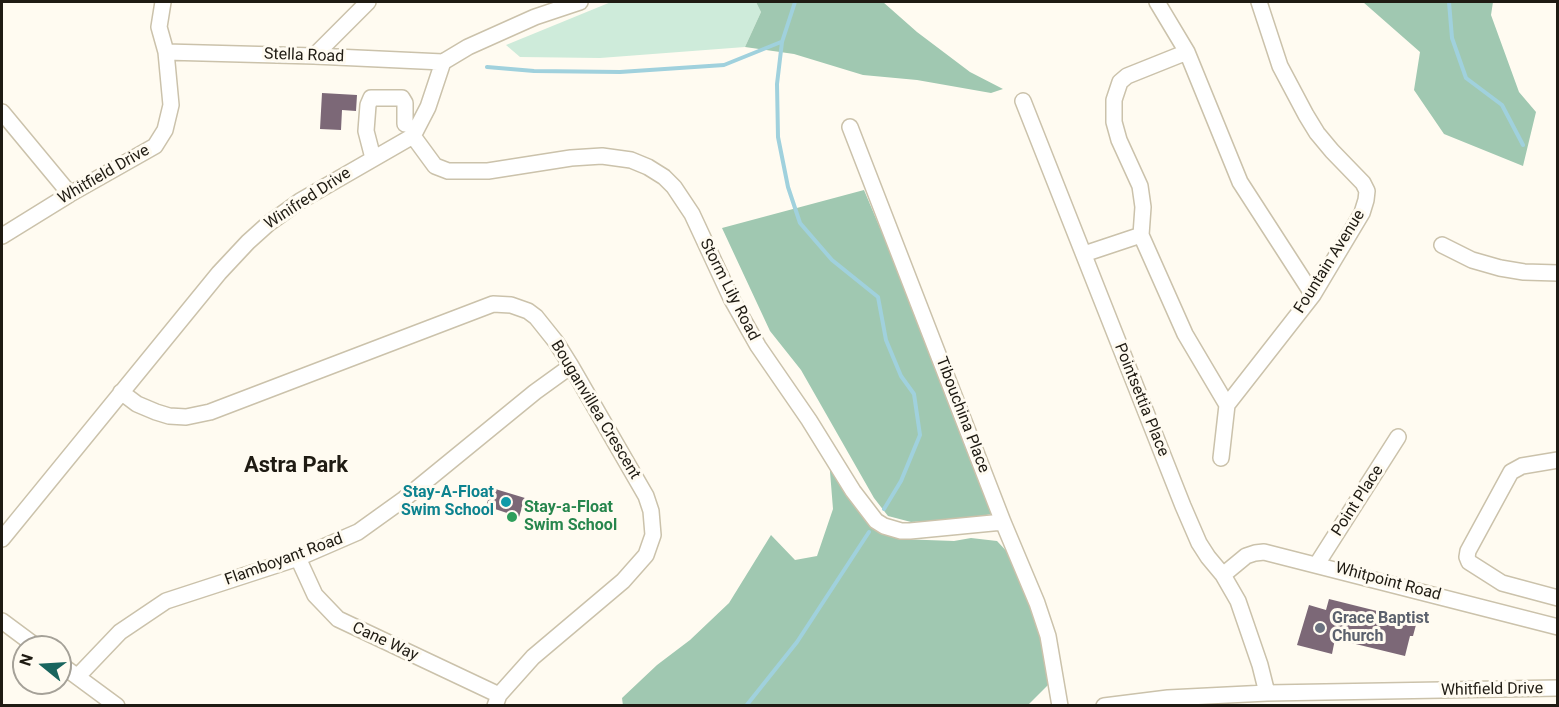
<!DOCTYPE html>
<html>
<head>
<meta charset="utf-8">
<style>
  body { margin:0 }
  #map { position:relative; width:1559px; height:707px; overflow:hidden; background:#fffbf1; font-family:Roboto,sans-serif }
  canvas { display:block }
  .frame { position:absolute; inset:0; border:3px solid #1f1b13; pointer-events:none }
  .north { position:absolute; left:12px; top:635px; width:60px; height:60px; box-sizing:border-box; background:#fffbf1; border:2px solid #a5a198; border-radius:50%; rotate:288deg; font-size:16px; font-weight:700; line-height:24px; text-align:center; color:#1f1b13 }
  .north::after { content:''; display:block; margin:auto; width:21px; height:27px; background:#19655e; clip-path:polygon(50% 0,100% 100%,50% 72%,0 100%) }
</style>
</head>
<body>
<div id="map">
<canvas width="1559" height="707"></canvas>
<div class="frame"></div>
<div class="north">N</div>
</div>
<script>
const c = document.querySelector('canvas').getContext('2d');
c.lineJoin = 'round';
function fillPath(path, color) {
  c.fillStyle = color;
  c.fill(path, 'evenodd');
}
function poly(rows) {
  const path = new Path2D();
  for (const r of rows) {
    path.moveTo(r[0], r[1]);
    for (let i = 2; i < r.length; i += 2) path.lineTo(r[i], r[i + 1]);
  }
  return path;
}
function trace(path, color, width, dash) {
  c.strokeStyle = color;
  c.lineWidth = width;
  c.lineCap = dash ? 'butt' : 'round';
  c.setLineDash(dash || []);
  c.stroke(path);
}
function label(font, color, halo, rows, align = 'center') {
  c.font = font + ' Roboto,sans-serif';
  c.lineWidth = 6;
  c.setLineDash([]);
  c.textBaseline = 'middle';
  c.strokeStyle = halo;
  c.fillStyle = color;
  for (const [text, x, y, turn = 0] of rows) {
    c.save();
    c.translate(x, y);
    c.rotate((+turn || 0) * Math.PI / 180);
    c.textAlign = isNaN(turn) ? turn : align;
    if (halo) c.strokeText(text, 0, 0);
    c.fillText(text, 0, 0);
    c.restore();
  }
}
const green = poly([
  [611,2,756,2,761,12,745,47,600,58,520,57,506,45]
]);
const forest = poly([
  [756,2,883,2,917,32,970,72,1003,89,991,93,917,80,863,75,794,54,745,47,761,12],
  [1363,2,1493,2,1491,15,1519,92,1536,112,1523,166,1444,134,1414,90,1420,52],
  [864,190,920,323,993,514,951,520,911,522,888,516,874,498,801,370,770,331,722,228],
  [829,459,881,531,899,539,954,541,971,538,997,541,1012,557,1032,606,1044,646,1050,683,1028,705,1024,706,623,706,622,698,657,665,690,640,729,603,771,535,795,560,817,556,833,509]
]);
const stream = poly([
  [795,2,782,42,777,84,778,137,788,187,800,223,832,260,878,297,886,340,901,376,914,394,920,435,901,481,884,509],
  [1449,2,1452,38,1466,78,1502,105,1523,145],
  [487,67,534,71,620,72,724,65,781,42],
  [746,706,797,642,869,532]
]);
const building = poly([
  [322,93,357,95,356,111,342,110,341,130,320,129],
  [492,488,525,498,519,517,486,506],
  [1329,599,1417,621,1413,636,1410,636,1405,656,1335,639,1332,654,1297,645,1309,605,1326,610]
]);
const minor = poly([
  [1157,2,1187,52,1240,182,1313,295],
  [166,52,314,56,443,62],
  [1187,52,1127,76,1120,82,1114,100,1114,122,1119,140,1140,186,1143,207,1141,235,1185,334,1227,405],
  [314,56,368,2],
  [1023,101,1183,506,1199,543,1208,557,1223,575,1238,601,1260,665,1267,693],
  [2,112,70,194],
  [850,127,1003,522,1037,603,1048,636,1060,706],
  [413,136,435,166,448,171,488,171,571,158,602,156,631,160,648,167,664,177,674,187,692,214,731,298,758,346,809,420,853,491,876,521,884,526,901,531,910,531,1003,522],
  [373,158,366,131,368,105,371,98,402,98,405,103,405,124],
  [2,236,70,194,155,146,165,130,171,105,166,52,159,27,163,2],
  [1442,245,1472,260,1500,268,1524,272,1558,273],
  [1084,254,1141,235],
  [121,392,137,404,156,412,169,416,186,417,210,412,493,304,511,305,528,311,536,317,556,342,571,366,646,496,651,511,653,535,646,555,623,581,533,657,499,695,495,706],
  [1221,458,1227,405,1313,295,1362,213,1366,200,1367,191,1363,183,1332,151,1317,133,1306,115,1280,66,1259,2],
  [1558,460,1522,466,1511,472,1468,551,1467,557,1469,562,1502,583,1558,598],
  [2,539,219,273,248,242,268,224,300,201,413,136,428,107,443,62,468,47,535,17,580,2],
  [298,558,315,595,338,619,499,695],
  [1317,564,1398,437],
  [1223,575,1246,556,1255,553,1264,552,1558,627],
  [2,621,37,647],
  [60,664,117,706],
  [78,676,120,632,166,601,298,558,358,532,404,499,535,392,571,366],
  [1104,706,1168,698,1267,693,1558,688]
]);
const markers = [
  [506,502,6,"#0f9aa8"],
  [512,517,6,"#2e9e5b"],
  [1320,628,6,"#6b7280"]
];
const streetNames = [
  ["Stella Road",304,56,2],
  ["Whitfield Drive",104,175,-30],
  ["Winifred Drive",308,199,-33],
  ["Fountain Avenue",1330,262,-58],
  ["Storm Lily Road",729,290,63],
  ["Pointsettia Place",1141,400,68],
  ["Bouganvillea Crescent",595,410,59],
  ["Tibouchina Place",962,415,69],
  ["Point Place",1358,501,-57],
  ["Flamboyant Road",284,560,-20],
  ["Whitpoint Road",1388,582,15],
  ["Cane Way",385,642,25],
  ["Whitfield Drive",1492,690,-1]
];
const cultureNames = [
  ["Stay-A-Float",494,493],
  ["Swim School",494,511]
];
const leisureNames = [
  ["Stay-a-Float",524,508],
  ["Swim School",524,526]
];
const worshipNames = [
  ["Grace Baptist",1332,619],
  ["Church",1332,637]
];
const districtNames = [
  ["Astra Park",296,466]
];
fillPath(green, '#ceebda');
fillPath(forest, '#a0c8b1');
trace(stream, '#a0d1dd', 4);
fillPath(building, '#7c6877');
trace(minor, '#cbc2ab', 18);
trace(minor, '#fff', 15);
for (const [x, y, r, color] of markers) {
  const dot = new Path2D();
  dot.arc(x, y, r, 0, 2 * Math.PI);
  c.fillStyle = color;
  c.fill(dot);
  trace(dot, '#fffbf1', 2);
}
label('16px', '#1f1b13', '#fffbf1', streetNames);
label('bold 16px', '#0d838f', '#fffbf1', cultureNames, 'right');
label('bold 16px', '#27864d', '#fffbf1', leisureNames, 'left');
label('bold 16px', '#5b616d', '#fffbf1', worshipNames, 'left');
label('bold 22px', '#1f1b13', '#fffbf1', districtNames);
</script>
</body>
</html>
